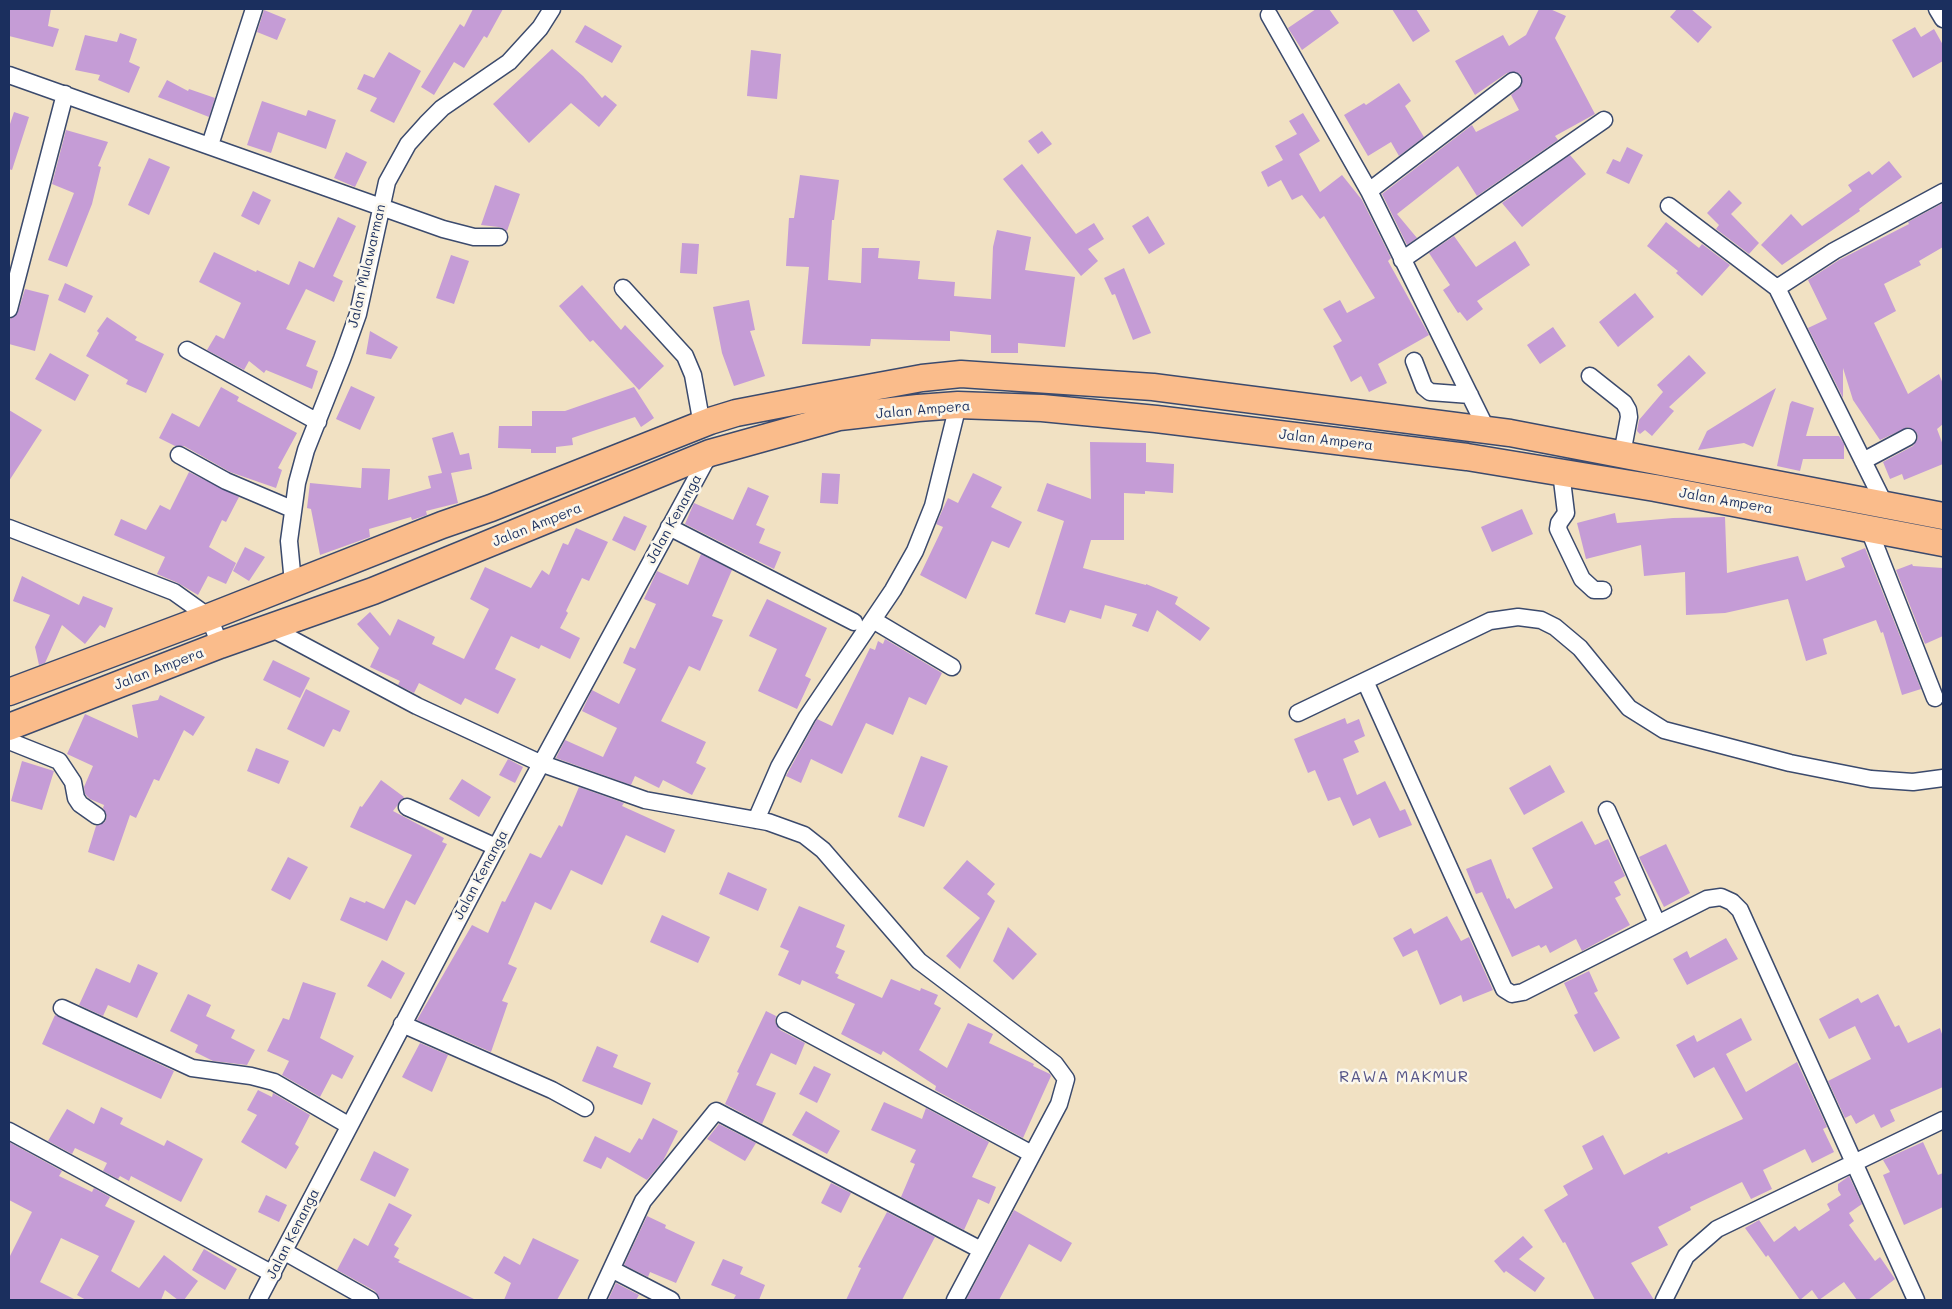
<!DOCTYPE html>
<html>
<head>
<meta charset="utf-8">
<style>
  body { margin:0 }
  #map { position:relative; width:1952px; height:1309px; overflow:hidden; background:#f1e1c3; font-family:Mali,sans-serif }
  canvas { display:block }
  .frame { position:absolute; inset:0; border:10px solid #1b2f5e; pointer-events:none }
</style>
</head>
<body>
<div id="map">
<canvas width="1952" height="1309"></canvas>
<div class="frame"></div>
</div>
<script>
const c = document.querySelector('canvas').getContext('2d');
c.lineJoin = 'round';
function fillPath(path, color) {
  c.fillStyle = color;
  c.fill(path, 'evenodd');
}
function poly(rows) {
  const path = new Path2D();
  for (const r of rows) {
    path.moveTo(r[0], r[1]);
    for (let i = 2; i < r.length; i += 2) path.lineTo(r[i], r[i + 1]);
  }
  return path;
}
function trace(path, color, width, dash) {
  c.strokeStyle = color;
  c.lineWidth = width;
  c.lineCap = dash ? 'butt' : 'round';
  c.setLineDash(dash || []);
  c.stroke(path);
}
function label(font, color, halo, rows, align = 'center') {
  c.font = font + ' Mali,sans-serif';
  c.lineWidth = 5;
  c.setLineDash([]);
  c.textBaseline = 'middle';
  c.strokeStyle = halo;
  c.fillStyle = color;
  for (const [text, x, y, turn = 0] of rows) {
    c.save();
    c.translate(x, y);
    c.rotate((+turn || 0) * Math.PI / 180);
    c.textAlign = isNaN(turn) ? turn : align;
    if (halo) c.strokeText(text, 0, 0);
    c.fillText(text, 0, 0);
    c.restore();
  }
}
const building = poly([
  [9,9,51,9,48,26,59,29,53,47,9,36],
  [473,9,503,9,487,38,484,36,464,68,454,62,434,95,421,87,460,24,464,27],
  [1316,9,1329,9,1339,23,1302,50,1288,28],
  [1392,9,1416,9,1430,31,1413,42],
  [1539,9,1550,9,1566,16,1555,38,1595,114,1555,136,1558,140,1477,196,1458,166,1397,214,1417,238,1407,245,1382,194,1472,125,1476,132,1519,110,1511,95,1522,85,1521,75,1516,72,1507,73,1475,95,1455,61,1503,35,1509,46,1526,35],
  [1677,9,1691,9,1712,27,1698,43,1670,17],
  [264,10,286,19,277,40,257,32],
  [585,25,622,46,612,63,575,42],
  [1915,27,1921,37,1934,29,1943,45,1943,61,1913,78,1892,40],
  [120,33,137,39,129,62,140,67,129,93,98,80,100,75,75,70,85,35,117,42],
  [552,49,583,76,602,98,605,95,617,105,599,127,571,103,529,143,493,104],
  [751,50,781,54,777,99,747,96],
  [389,52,421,71,394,123,370,111,377,98,357,89,364,74,374,78],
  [167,80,188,91,189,89,215,98,209,117,158,97],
  [1399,83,1411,101,1405,106,1424,137,1399,156,1391,142,1368,156,1344,115,1364,103,1366,105],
  [262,101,306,116,308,110,336,120,326,149,278,132,271,153,247,145],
  [14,112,29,117,12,170,9,169,9,127],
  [1303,113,1320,141,1299,154,1320,192,1342,175,1362,200,1391,258,1388,261,1429,335,1378,364,1387,383,1369,392,1361,376,1351,382,1333,346,1342,341,1323,309,1340,300,1347,313,1375,298,1324,216,1320,219,1302,195,1292,200,1281,180,1268,187,1261,172,1283,160,1275,146,1297,134,1289,121],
  [66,130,108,142,98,166,101,167,92,204,67,267,48,260,74,193,52,184],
  [1042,131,1052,144,1038,154,1028,141],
  [1627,147,1643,155,1629,184,1606,173,1613,159,1620,162],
  [346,152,367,162,355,187,334,178],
  [1570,155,1586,174,1522,227,1502,203],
  [149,158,170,167,149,215,128,205],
  [1889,161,1902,177,1859,209,1860,211,1782,265,1761,245,1791,214,1802,226,1852,191,1848,185,1869,171,1872,175],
  [1022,164,1076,234,1094,223,1104,239,1088,249,1098,261,1081,276,1003,179],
  [800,175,839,180,834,220,832,220,828,280,861,283,862,248,879,248,878,258,920,261,918,279,955,282,954,296,991,299,993,247,997,230,1031,237,1025,270,1075,277,1065,347,1018,343,1018,353,991,353,991,335,950,331,950,341,871,339,870,346,802,344,809,267,786,266,789,218,794,218],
  [495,185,520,194,507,231,499,227,481,225],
  [1729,190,1742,203,1731,214,1759,243,1749,254,1716,229,1719,225,1707,213],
  [253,191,271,200,259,225,241,216],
  [1943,203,1943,247,1919,261,1921,265,1884,284,1896,311,1874,323,1908,394,1939,374,1943,384,1943,424,1937,429,1943,445,1943,464,1904,480,1902,474,1890,479,1883,462,1913,446,1918,438,1917,433,1908,427,1880,440,1853,400,1843,368,1843,398,1808,328,1827,319,1808,280,1839,260,1909,224,1908,222],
  [1148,216,1165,244,1149,254,1132,226],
  [338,217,356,226,333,276,343,281,334,302,306,289,286,329,316,341,306,366,318,371,312,389,266,370,264,373,249,361,244,370,207,350,216,335,224,339,241,303,199,282,214,252,256,272,257,270,289,285,299,261,314,268],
  [1666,222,1699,248,1702,244,1730,265,1702,296,1676,273,1678,271,1647,246],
  [1454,236,1476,267,1515,241,1530,265,1477,301,1483,309,1467,321,1460,312,1458,313,1443,290,1450,285,1429,253],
  [682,243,699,244,697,274,680,273],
  [451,255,469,261,454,304,436,298],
  [1124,268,1151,333,1133,340,1115,294,1112,295,1104,278],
  [65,283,93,296,85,313,58,300],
  [582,285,621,330,625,325,664,366,639,390,593,340,590,342,559,306],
  [25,289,49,295,35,351,9,344,10,319,18,312],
  [1635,293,1654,317,1618,347,1599,322],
  [749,300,755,330,750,331,765,376,734,386,722,353,713,307],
  [107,317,137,337,135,340,164,354,146,393,126,384,128,380,86,356,99,333,97,331],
  [1553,327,1566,346,1540,364,1527,345],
  [370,331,398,347,391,359,366,354],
  [50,353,89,375,75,401,35,379],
  [1689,355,1706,373,1669,407,1674,411,1652,436,1645,430,1640,434,1637,431,1639,420,1663,392,1657,385],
  [351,386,375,397,360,430,336,419],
  [221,387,239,397,237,401,297,433,278,468,282,470,276,488,230,472,184,446,175,446,159,438,172,413,199,427],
  [634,387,654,418,641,427,635,417,572,438,573,445,556,447,556,453,531,453,531,449,498,448,499,426,532,426,532,411,565,411],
  [1776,388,1753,447,1744,443,1698,450,1707,431],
  [1792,401,1814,408,1806,436,1839,436,1844,444,1844,459,1803,459,1800,471,1777,466,1790,404],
  [9,410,42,430,9,481],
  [453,432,460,455,469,453,472,469,451,473,458,503,426,511,427,515,412,520,411,517,369,529,370,537,320,555,311,509,307,508,310,483,361,488,362,468,390,469,388,500,431,488,428,476,442,473,432,438],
  [1090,442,1146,443,1146,462,1174,464,1173,493,1145,491,1145,494,1124,493,1124,540,1091,540,1083,568,1146,585,1146,584,1178,597,1175,604,1210,628,1200,641,1157,610,1148,632,1132,626,1137,614,1105,605,1101,619,1070,610,1065,623,1035,614,1064,521,1037,511,1047,483,1091,499],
  [189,472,239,497,226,522,222,520,209,547,236,563,226,584,208,576,198,595,178,583,157,574,165,557,114,535,121,519,146,530,160,505,170,510],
  [822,473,840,474,838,504,820,503],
  [973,473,1002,487,991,507,1022,522,1009,548,992,541,966,599,920,575,943,527,936,524,948,498,958,503],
  [748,487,769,496,756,525,765,529,759,543,781,552,774,569,685,524,694,503,733,520],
  [1522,509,1533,534,1492,552,1481,527],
  [1615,513,1617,523,1673,518,1725,517,1727,573,1798,556,1806,581,1845,567,1841,558,1865,548,1921,689,1902,695,1883,632,1881,633,1876,620,1823,639,1827,654,1806,661,1788,599,1725,613,1686,615,1685,572,1644,576,1641,545,1586,559,1577,523],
  [624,516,647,526,635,551,612,540],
  [576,528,608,542,589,581,582,578,566,611,568,613,560,628,580,638,570,659,541,645,539,649,511,636,495,669,516,679,498,714,465,698,461,705,419,683,414,693,398,685,400,681,370,667,379,648,357,624,370,612,390,636,398,619,435,637,432,644,464,659,489,609,470,599,485,567,531,588,542,570,549,575,563,543,568,545],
  [245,547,265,557,249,581,233,571],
  [701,554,732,570,712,616,723,620,700,671,689,666,661,721,706,742,696,763,706,768,692,795,663,780,659,788,635,776,631,785,556,758,565,740,603,757,617,728,582,711,592,690,619,704,636,669,623,663,630,647,635,649,656,604,644,599,657,571,688,585],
  [1912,564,1913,566,1943,568,1943,636,1925,644,1896,570],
  [22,576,79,605,83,596,113,608,105,628,100,625,85,644,62,625,45,663,39,665,35,647,50,615,13,601],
  [767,599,827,628,805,676,811,679,797,709,758,691,777,649,749,636],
  [885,639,942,673,926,705,909,697,893,735,866,723,842,774,811,759,801,783,786,776,817,719,832,726,870,648,875,650,878,641,883,644],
  [273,660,310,678,300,698,263,680],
  [306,689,350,711,340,732,333,729,324,747,287,729],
  [160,695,205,717,193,736,184,730,159,781,154,779,136,818,130,815,114,861,88,852,96,826,105,822,107,816,103,808,104,805,90,799,85,794,84,787,93,766,67,754,85,714,138,738,132,705,158,700],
  [1345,718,1347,724,1359,719,1365,736,1354,741,1359,752,1343,759,1357,795,1385,781,1400,811,1405,809,1412,825,1379,838,1370,818,1353,826,1340,797,1328,801,1315,770,1308,773,1294,739],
  [256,748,289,761,279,784,247,771],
  [921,756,948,766,924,827,898,817],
  [508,759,523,767,515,783,499,775],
  [22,761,54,771,42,810,11,801],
  [1550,765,1565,792,1524,815,1509,788],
  [462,779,491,797,479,817,449,799],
  [381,780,404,797,393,811,444,838,442,842,447,844,415,905,406,900,387,941,340,920,350,897,365,903,366,901,384,909,412,855,350,827,360,806,362,807],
  [579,787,624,803,622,806,675,830,665,853,626,835,602,885,571,870,551,910,535,902,508,964,517,968,502,1001,508,1003,491,1052,417,1020,472,925,488,933,502,901,505,902,530,853,541,858,559,825,562,827],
  [1582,821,1595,845,1608,839,1625,876,1614,882,1621,895,1615,898,1630,925,1582,951,1576,939,1550,953,1546,945,1541,948,1539,945,1512,957,1482,892,1476,894,1466,869,1491,859,1507,899,1509,898,1515,909,1553,888,1532,848],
  [1666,844,1690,893,1664,907,1639,857],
  [288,857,308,867,290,900,271,890],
  [967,860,995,884,987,894,995,901,960,969,946,956,980,918,943,888],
  [728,872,767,889,758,911,719,894],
  [799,906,845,925,836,947,845,951,835,973,839,975,837,978,882,998,891,979,920,991,921,988,938,995,934,1004,941,1008,919,1050,947,1068,968,1023,993,1034,989,1043,1034,1064,1033,1066,1050,1074,1051,1076,1023,1138,935,1090,936,1086,883,1051,881,1055,841,1034,855,1004,802,980,800,985,778,975,789,951,780,947],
  [662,915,710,937,698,963,650,942],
  [1447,916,1461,941,1469,937,1493,990,1463,1002,1461,995,1440,1005,1417,950,1403,957,1393,938,1411,928,1414,934],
  [1008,927,1037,954,1013,980,993,961],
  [1726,938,1738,959,1687,985,1673,959,1687,951,1690,958],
  [382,960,405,973,391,999,367,986],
  [138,964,158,973,137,1018,108,1005,103,1016,79,1005,96,968,130,983],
  [1589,971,1598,991,1594,993,1620,1038,1594,1052,1574,1015,1578,1013,1564,983],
  [303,982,336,993,320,1038,354,1056,342,1079,332,1074,320,1097,282,1075,289,1061,267,1051,283,1018,289,1020],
  [188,994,211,1005,206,1016,235,1030,231,1038,255,1050,247,1065,213,1061,195,1052,198,1045,170,1031],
  [1878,994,1895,1027,1899,1025,1908,1043,1940,1028,1943,1037,1943,1087,1890,1110,1895,1121,1881,1128,1874,1114,1856,1124,1851,1115,1845,1118,1828,1081,1871,1059,1855,1026,1829,1039,1819,1019,1858,998,1861,1003],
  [766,1011,776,1016,775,1022,780,1030,805,1043,796,1065,771,1053,756,1085,776,1093,762,1124,725,1104,739,1073,737,1072],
  [55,1015,174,1071,161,1099,42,1044],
  [1741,1018,1752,1040,1726,1054,1746,1092,1797,1062,1827,1127,1823,1129,1834,1152,1812,1163,1805,1149,1763,1170,1772,1189,1751,1199,1742,1182,1690,1207,1691,1210,1658,1227,1668,1245,1631,1263,1654,1300,1595,1300,1565,1242,1563,1243,1544,1210,1568,1195,1563,1186,1593,1169,1582,1146,1603,1135,1624,1175,1667,1152,1668,1154,1743,1119,1714,1067,1694,1078,1676,1045,1694,1035,1697,1042],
  [420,1043,448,1055,432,1092,402,1077],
  [597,1046,618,1055,613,1067,651,1083,642,1105,582,1081],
  [814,1066,831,1074,817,1103,799,1094],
  [258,1090,272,1097,273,1093,310,1115,295,1144,299,1147,286,1169,241,1142,257,1115,247,1110],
  [884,1102,922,1119,926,1108,989,1142,972,1177,996,1187,989,1204,978,1199,964,1230,901,1197,915,1164,910,1162,916,1150,871,1130],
  [101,1107,123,1118,120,1124,164,1146,167,1140,203,1159,181,1202,131,1176,129,1181,120,1176,118,1179,103,1171,107,1163,75,1148,72,1154,48,1141,67,1109,94,1124],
  [806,1111,840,1131,827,1154,792,1135],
  [653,1118,678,1131,663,1161,647,1180,607,1157,601,1169,583,1161,595,1136,630,1153,639,1138,642,1140],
  [719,1124,756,1143,745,1161,707,1139],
  [9,1142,62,1171,59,1176,92,1192,94,1188,110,1197,105,1206,135,1221,111,1271,139,1288,164,1255,198,1281,184,1300,178,1300,165,1290,161,1300,86,1300,77,1295,99,1256,61,1238,40,1282,76,1300,9,1300,9,1258,32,1212,9,1200],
  [1923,1142,1938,1175,1943,1173,1943,1207,1904,1225,1883,1175,1890,1172,1883,1160],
  [374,1151,409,1169,395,1197,360,1180],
  [1849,1176,1862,1204,1849,1213,1854,1221,1849,1225,1875,1261,1880,1257,1895,1279,1868,1300,1857,1300,1844,1282,1819,1300,1812,1290,1800,1300,1768,1255,1766,1257,1745,1228,1759,1220,1774,1242,1795,1226,1799,1231,1830,1210,1827,1204,1841,1195,1838,1190,1838,1184],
  [831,1183,851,1193,841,1213,821,1203],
  [266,1195,287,1205,279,1222,258,1212],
  [389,1203,412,1215,394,1245,399,1248,394,1257,400,1260,398,1262,476,1300,380,1300,375,1291,337,1270,354,1238,368,1246],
  [1014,1210,1072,1243,1061,1262,1029,1244,999,1300,966,1300],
  [887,1212,935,1237,902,1300,846,1300,861,1268,858,1267],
  [647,1216,666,1225,665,1228,695,1242,676,1283,650,1272,648,1277,624,1265],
  [1523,1236,1533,1247,1519,1259,1545,1278,1535,1292,1506,1271,1504,1273,1494,1261],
  [533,1238,579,1260,557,1300,504,1300,511,1283,494,1273,504,1256,520,1265],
  [204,1249,237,1269,225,1290,192,1270],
  [723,1259,743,1267,740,1274,765,1285,759,1300,733,1300,736,1295,711,1285],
  [616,1283,639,1295,636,1300,608,1300]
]);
const minor = poly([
  [1937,9,1943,19],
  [1269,15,1369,191,1488,432],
  [9,75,443,229,474,237,499,237],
  [210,145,254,9],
  [1369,191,1513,81],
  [1669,206,1777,288,1885,505],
  [1402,260,1604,120],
  [623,288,685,356,693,375,702,425],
  [1777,288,1834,251,1943,192],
  [9,309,65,94],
  [187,350,318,422],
  [1414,361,1424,387,1430,392,1470,395],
  [1590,376,1624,403,1628,410,1629,417,1622,454],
  [179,455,226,481,292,509],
  [1863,461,1908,437],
  [1561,472,1566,513,1559,523,1558,529,1582,579,1594,590,1603,590],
  [669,527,854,622],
  [1868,527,1935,698],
  [9,528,174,592,209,617,220,645],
  [293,583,289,541,297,483,306,450,342,359,358,314,387,182,408,144,426,124,442,108,509,62,540,28,552,9],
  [873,620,952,667],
  [269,627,417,706,540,763,645,800,768,822,804,835,823,850,919,961,1055,1064,1066,1079,1059,1104,955,1300],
  [1365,681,1504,989,1512,994,1523,992,1707,899,1721,897,1732,902,1740,910,1916,1300],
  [1298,713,1490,621,1518,617,1541,620,1555,627,1580,648,1629,708,1664,730,1790,763,1871,779,1913,782,1943,778],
  [9,741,59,761,73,782,76,798,80,804,97,816],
  [407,807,496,847],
  [1607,810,1657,923],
  [756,820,779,767,807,717,893,590,915,551,933,506,958,405],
  [62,1008,192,1068,251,1076,274,1082,348,1125],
  [785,1021,1032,1154],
  [402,1024,552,1090,585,1108],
  [9,1131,273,1274],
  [285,1252,370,1300],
  [613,1270,671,1300],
  [258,1300,510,821,710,453],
  [597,1300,643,1201,716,1111,981,1250],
  [1664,1300,1686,1256,1717,1229,1943,1120]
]);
const primary = poly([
  [9,692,209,617,442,525,491,508,710,421,736,413,819,397,922,378,961,374,1153,387,1510,433,1943,516],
  [9,727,220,645,373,591,710,453,839,417,918,408,958,405,1042,408,1156,419,1467,457,1655,488,1943,543]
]);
const streetNames = [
  ["Jalan Mulawarman",367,266,-77],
  ["Jalan Ampera",923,410,-5],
  ["Jalan Ampera",1326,440,7],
  ["Jalan Ampera",1726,501,10],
  ["Jalan Kenanga",674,519,-61],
  ["Jalan Ampera",537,525,-22],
  ["Jalan Ampera",159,669,-21],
  ["Jalan Kenanga",481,875,-62],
  ["Jalan Kenanga",293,1234,-63]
];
const quarterNames = [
  ["RAWA MAKMUR",1404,1077]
];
fillPath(building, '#c59cd6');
trace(minor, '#3b4a6d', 19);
trace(primary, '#3b4a6d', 29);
trace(minor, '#fff', 16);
trace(primary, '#fabc8b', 26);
label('14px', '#1b2f5e', '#fbf7ec', streetNames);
c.letterSpacing = '1px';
label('16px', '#565588', '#fbf7ec', quarterNames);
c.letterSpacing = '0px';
</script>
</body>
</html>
